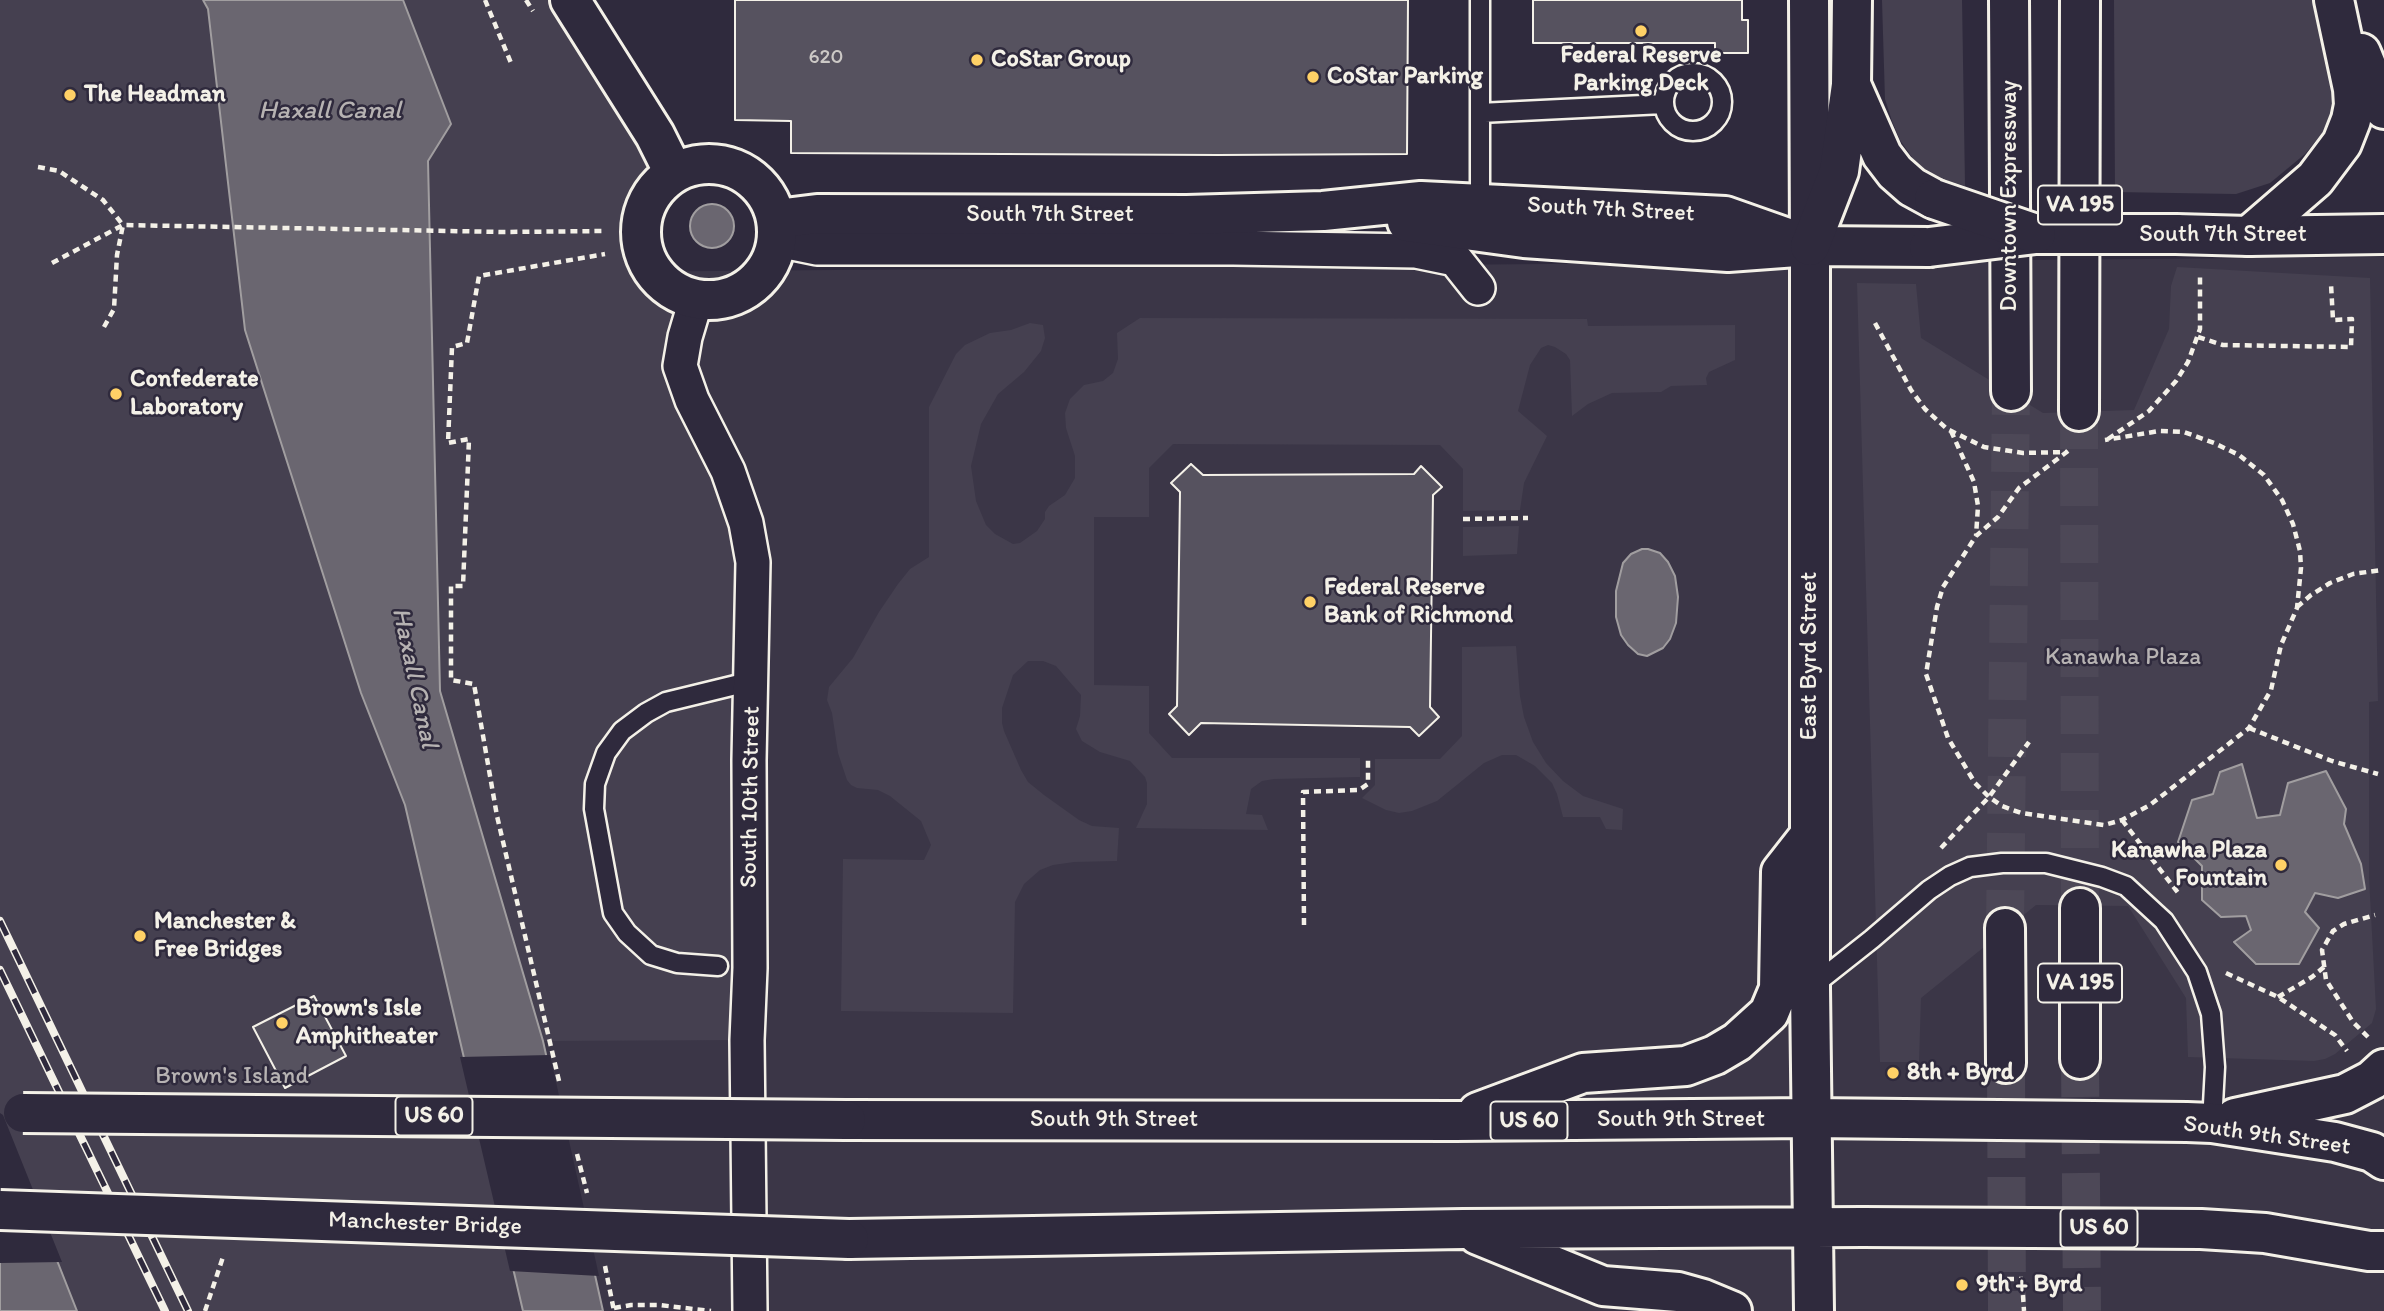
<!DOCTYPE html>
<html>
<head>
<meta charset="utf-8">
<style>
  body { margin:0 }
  canvas { display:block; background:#2f2a3d }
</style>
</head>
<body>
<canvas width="2384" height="1311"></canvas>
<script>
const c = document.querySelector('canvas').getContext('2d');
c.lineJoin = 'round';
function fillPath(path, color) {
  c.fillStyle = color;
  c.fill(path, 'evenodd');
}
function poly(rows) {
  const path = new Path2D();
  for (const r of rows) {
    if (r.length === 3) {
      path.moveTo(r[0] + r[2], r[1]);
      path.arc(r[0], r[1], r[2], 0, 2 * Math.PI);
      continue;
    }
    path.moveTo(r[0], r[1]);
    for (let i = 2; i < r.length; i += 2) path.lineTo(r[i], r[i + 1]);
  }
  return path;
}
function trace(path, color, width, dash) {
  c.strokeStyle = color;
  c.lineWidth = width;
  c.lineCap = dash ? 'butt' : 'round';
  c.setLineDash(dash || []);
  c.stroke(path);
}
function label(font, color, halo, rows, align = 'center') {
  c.font = font + ' Itim,sans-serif';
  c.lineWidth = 5;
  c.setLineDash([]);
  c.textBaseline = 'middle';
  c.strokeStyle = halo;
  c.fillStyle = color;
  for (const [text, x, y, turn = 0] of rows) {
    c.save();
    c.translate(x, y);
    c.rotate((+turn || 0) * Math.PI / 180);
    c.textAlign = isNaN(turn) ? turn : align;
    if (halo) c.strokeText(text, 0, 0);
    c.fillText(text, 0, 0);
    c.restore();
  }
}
const built = poly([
  [2384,257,2384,1311,189,1311,0,277]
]);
const green = poly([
  [0,0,202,0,208,8,361,693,405,805,523,1311,77,1311,0,1116],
  [403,0,570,0,663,181,652,194,644,211,641,230,642,246,648,262,657,277,670,289,682,296,685,337,746,523,747,1040,543,1041,440,691,428,160,451,123],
  [1882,0,1962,0,1965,186,1933,176,1914,160,1900,140,1892,121,1885,99],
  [2114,0,2313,0,2327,33,2339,94,2329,125,2305,154,2270,183,2236,194,2115,192],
  [2177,267,2370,278,2378,701,2369,702,2369,877,2376,1009,2372,1023,2335,1054,2325,1059,2314,1061,2188,1057,2186,998,2128,906,2036,905,1921,998,1919,1062,1880,1062,1857,283,1916,284,1921,338,2043,413,2134,410,2169,329,2171,286],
  [1140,318,1587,319,1588,326,1735,325,1735,360,1709,372,1706,378,1707,385,1671,386,1661,392,1612,393,1588,404,1572,416,1570,360,1566,354,1555,347,1548,345,1541,348,1530,365,1518,411,1547,436,1524,483,1520,510,1463,511,1463,469,1440,445,1173,444,1149,468,1149,517,1094,517,1094,685,1149,686,1149,733,1172,758,1360,758,1360,777,1274,779,1262,781,1251,789,1246,814,1262,815,1268,830,1136,828,1147,804,1147,783,1145,777,1130,761,1100,752,1082,741,1076,729,1080,716,1081,695,1056,666,1043,661,1028,661,1013,675,1002,708,1002,723,1004,731,1021,770,1028,782,1044,795,1079,820,1092,826,1119,828,1117,861,1074,862,1053,865,1040,870,1024,884,1015,902,1013,1013,841,1011,843,859,924,860,931,845,921,821,890,796,878,790,857,788,851,785,847,780,838,753,832,713,827,700,829,687,853,658,879,612,898,584,910,569,929,557,929,407,956,354,965,345,990,333,1011,330,1030,323,1043,325,1045,338,1041,351,1024,372,998,394,981,424,971,466,976,501,986,525,995,534,1013,544,1020,543,1037,531,1045,519,1045,512,1049,506,1065,495,1075,478,1075,456,1066,428,1065,413,1070,399,1084,385,1103,381,1113,373,1118,359,1117,333],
  [1519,526,1517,554,1463,556,1463,527],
  [1516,646,1520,696,1524,717,1533,742,1546,763,1563,781,1583,796,1623,809,1622,830,1606,829,1600,817,1563,817,1557,794,1552,783,1535,766,1516,755,1502,755,1484,763,1437,801,1412,811,1399,813,1386,810,1362,798,1375,785,1375,759,1440,759,1462,736,1462,647]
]);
const water = poly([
  [203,0,403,0,451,124,428,161,440,691,543,1041,603,1311,523,1311,405,805,361,693,245,330,208,9,203,0],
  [712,226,22],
  [1642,549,1648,549,1660,553,1668,562,1675,576,1678,597,1676,623,1670,639,1663,648,1647,656,1638,654,1628,645,1621,635,1616,617,1616,591,1623,563,1631,554,1642,549],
  [2242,764,2257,818,2280,815,2288,783,2326,771,2346,809,2344,824,2361,864,2365,889,2338,898,2315,893,2305,912,2319,928,2299,964,2256,964,2234,942,2251,930,2246,916,2221,917,2202,900,2202,866,2178,842,2192,800,2213,794,2220,772,2242,764],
  [0,1116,77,1311,0,1311,0,1116]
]);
const pier = poly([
  [550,1055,599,1276,510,1271,460,1057],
  [0,1113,3,1115,62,1262,0,1263]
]);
const building = poly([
  [735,0,1408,0,1407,154,1218,155,791,153,791,121,735,120,735,0],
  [1533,0,1742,0,1742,20,1748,20,1748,53,1715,53,1715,43,1533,43,1533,0],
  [1191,464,1203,475,1414,474,1421,466,1442,487,1433,495,1430,707,1439,717,1419,736,1410,727,1201,723,1189,735,1169,714,1177,706,1180,492,1171,483,1191,464],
  [314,996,346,1056,285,1088,253,1027,314,996]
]);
const highwayTunnel = poly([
  [2079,411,2080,908],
  [2005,928,2011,391],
  [2080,1059,2082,1311],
  [2006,1063,2007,1311]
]);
const path = poly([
  [485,0,511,63],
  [526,0,533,11],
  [38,167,59,171,103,200,123,225],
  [52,263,123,225,505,232,603,231],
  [1875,323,1911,390,1925,409,1947,429,1984,447,2023,453,2066,452],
  [104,327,114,309,117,255,123,225],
  [2198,337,2223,345,2351,347,2352,319,2333,320,2331,284],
  [1951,431,1974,482,1978,506,1976,536],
  [2108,439,2149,411,2176,381,2188,362,2200,329,2200,275],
  [2068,451,2019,488,1998,517,1976,536,1943,587,1937,607,1926,674,1948,738,1975,783,1989,797,2002,806,2021,813,2104,825,2122,820,2150,805,2249,728,2271,690,2281,645,2297,608,2301,568,2300,551,2293,524,2282,500,2264,475,2239,455,2214,443,2184,432,2159,431,2105,440],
  [1463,519,1528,518],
  [2297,607,2311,595,2330,583,2353,574,2381,570],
  [2249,728,2332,761,2378,774],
  [2122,820,2179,894],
  [1941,848,1989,797,2029,742],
  [1304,925,1303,792,1359,790,1368,784,1368,758],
  [2226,973,2278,997,2335,1035,2347,1051],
  [2278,997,2312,977,2324,967],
  [2368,1037,2353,1022,2326,980,2322,950,2333,931,2344,924,2375,915],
  [559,1081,497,816,474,684,451,680,451,586,463,586,469,439,448,443,452,347,467,343,479,276,605,254],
  [577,1154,587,1193],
  [605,1266,614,1311],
  [1995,1279,2023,1279],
  [2023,1295,2024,1311],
  [614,1308,631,1305,659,1305,711,1311],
  [205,1311,224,1254]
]);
const lane = poly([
  [1693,102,29],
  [1480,113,1663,104],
  [1480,203,1480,0],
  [718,966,677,963,651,955,627,933,613,913,594,809,595,784,606,753,622,731,646,713,666,702,752,681],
  [1810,988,1872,939,1929,890,1950,876,1970,867,2002,863,2046,863,2102,877,2126,886,2164,921,2197,972,2211,1014,2215,1067,2212,1123]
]);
const street = poly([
  [778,240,817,248,1233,248,1416,251,1455,259,1478,288],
  [696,300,685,337,680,366,692,400,728,471,746,523,753,562,749,760,750,968,747,1040,750,1311]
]);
const secondary = poly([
  [570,0,655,135,674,173],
  [1809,0,1810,246],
  [709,232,68],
  [777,219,817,214,1187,215,1323,211,1421,201,1725,216,1810,246],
  [1407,222,1524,238,1728,252,1810,246,1929,247],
  [2176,234,2249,236,2384,234]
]);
const primary = poly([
  [1810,246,1810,988,1814,1311],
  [1478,1112,1583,1073,1686,1066,1715,1055,1737,1042,1769,1013,1779,989,1781,872,1810,835],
  [2235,1118,2345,1094,2372,1080,2384,1069],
  [846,1120,1455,1121,1811,1118,2187,1122,2212,1123,2335,1142,2372,1152,2384,1160],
  [1478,1235,1603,1286,1678,1292,1703,1299,1732,1311],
  [849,1239,1463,1229,1863,1227,2201,1229,2265,1233,2369,1251,2384,1251]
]);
const highway = poly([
  [2009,0,2011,391],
  [2361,53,2384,109],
  [1852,87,1882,155,1895,172,1912,187,1934,199],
  [2249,236,2315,179,2342,143,2351,120,2354,105,2353,89,2334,0],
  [1810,246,1839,171,1851,85,1852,0],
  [2079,411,2080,0],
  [2005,928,2006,1063],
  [2080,1059,2080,908]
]);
const rail = poly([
  [0,921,188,1311],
  [0,970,165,1311]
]);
const secondaryBridge = poly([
  [1929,247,2036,234,2176,234]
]);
const primaryBridge = poly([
  [23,1113,846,1120],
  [0,1210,849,1239]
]);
const highwayBridge = poly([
  [1934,199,2036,234]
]);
const markers = [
  [1641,31,7,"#ffd166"],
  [977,60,7,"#ffd166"],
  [1313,77,7,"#ffd166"],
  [70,95,7,"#ffd166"],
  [116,394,7,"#ffd166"],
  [1310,602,7,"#ffd166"],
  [2281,865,7,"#ffd166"],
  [140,936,7,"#ffd166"],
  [282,1023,7,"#ffd166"],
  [1893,1073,7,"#ffd166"],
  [1962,1285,7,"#ffd166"]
];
const numberNames = [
  ["620",826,58]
];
const shields = [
  [2080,205,84],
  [2080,983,84],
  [434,1116,77],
  [1529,1121,77],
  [2099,1228,77]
];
const shieldNames = [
  ["VA 195",2080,205],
  ["VA 195",2080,983],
  ["US 60",434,1116],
  ["US 60",1529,1121],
  ["US 60",2099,1228]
];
const poiNames = [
  ["Federal Reserve",1641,56,"center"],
  ["Parking Deck",1641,84,"center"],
  ["CoStar Group",991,60],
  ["CoStar Parking",1327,77],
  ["The Headman",84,95],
  ["Confederate",130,380],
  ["Laboratory",130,408],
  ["Federal Reserve",1324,588],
  ["Bank of Richmond",1324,616],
  ["Kanawha Plaza",2267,851,"right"],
  ["Fountain",2267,879,"right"],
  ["Manchester &",154,922],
  ["Free Bridges",154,950],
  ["Brown's Isle",296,1009],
  ["Amphitheater",296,1037],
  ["8th + Byrd",1907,1073],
  ["9th + Byrd",1976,1285]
];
const streetNames = [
  ["Downtown Expressway",2010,196,-90],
  ["South 7th Street",1611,210,3],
  ["South 7th Street",1050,215],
  ["South 7th Street",2223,235],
  ["East Byrd Street",1810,656,-90],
  ["South 10th Street",751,797,-89],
  ["South 9th Street",1114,1120],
  ["South 9th Street",1681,1120],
  ["South 9th Street",2267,1136,8],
  ["Manchester Bridge",425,1224,2]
];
const parkNames = [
  ["Kanawha Plaza",2123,658],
  ["Brown's Island",232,1077]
];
const waterNames = [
  ["Haxall Canal",330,111],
  ["Haxall Canal",414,678,78]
];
fillPath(built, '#3b3647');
fillPath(green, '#454050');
fillPath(water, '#6a6670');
trace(water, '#a19ea0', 2);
fillPath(pier, '#2f2a3d');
fillPath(building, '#56525f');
trace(building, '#f4f1e8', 2);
trace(highwayTunnel, '#4d4857', 38, [38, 19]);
trace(lane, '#f4f1e8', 23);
trace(street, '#f4f1e8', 38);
trace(secondary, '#f4f1e8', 44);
trace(primary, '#f4f1e8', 44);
trace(highway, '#f4f1e8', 44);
trace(path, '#f4f1e8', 4.5, [7, 5]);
trace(lane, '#2f2a3d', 18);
trace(street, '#2f2a3d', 33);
trace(secondary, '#2f2a3d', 38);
trace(primary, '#2f2a3d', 38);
trace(highway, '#2f2a3d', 38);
trace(rail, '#f4f1e8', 8);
trace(rail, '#2f2a3d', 5, [16]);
trace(secondaryBridge, '#f4f1e8', 44, []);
trace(primaryBridge, '#f4f1e8', 44, []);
trace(highwayBridge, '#f4f1e8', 44, []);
trace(secondaryBridge, '#2f2a3d', 38);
trace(primaryBridge, '#2f2a3d', 38);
trace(highwayBridge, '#2f2a3d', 38);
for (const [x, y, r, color] of markers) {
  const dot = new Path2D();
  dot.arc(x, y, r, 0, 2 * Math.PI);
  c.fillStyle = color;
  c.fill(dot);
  trace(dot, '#2f2a3d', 2.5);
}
label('21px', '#ccc9c6', null, numberNames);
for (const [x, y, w] of shields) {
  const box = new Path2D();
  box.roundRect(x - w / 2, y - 19.5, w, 39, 5);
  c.fillStyle = '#2f2a3d';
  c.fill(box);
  trace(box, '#f4f1e8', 2);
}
label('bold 23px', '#f4f1e8', null, shieldNames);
label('bold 24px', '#f4f1e8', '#2f2a3d', poiNames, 'left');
label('24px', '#f4f1e8', '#2f2a3d', streetNames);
label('24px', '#b7b3b3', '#2f2a3d', parkNames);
label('italic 26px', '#b6b2b2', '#2f2a3d', waterNames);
</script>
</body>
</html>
